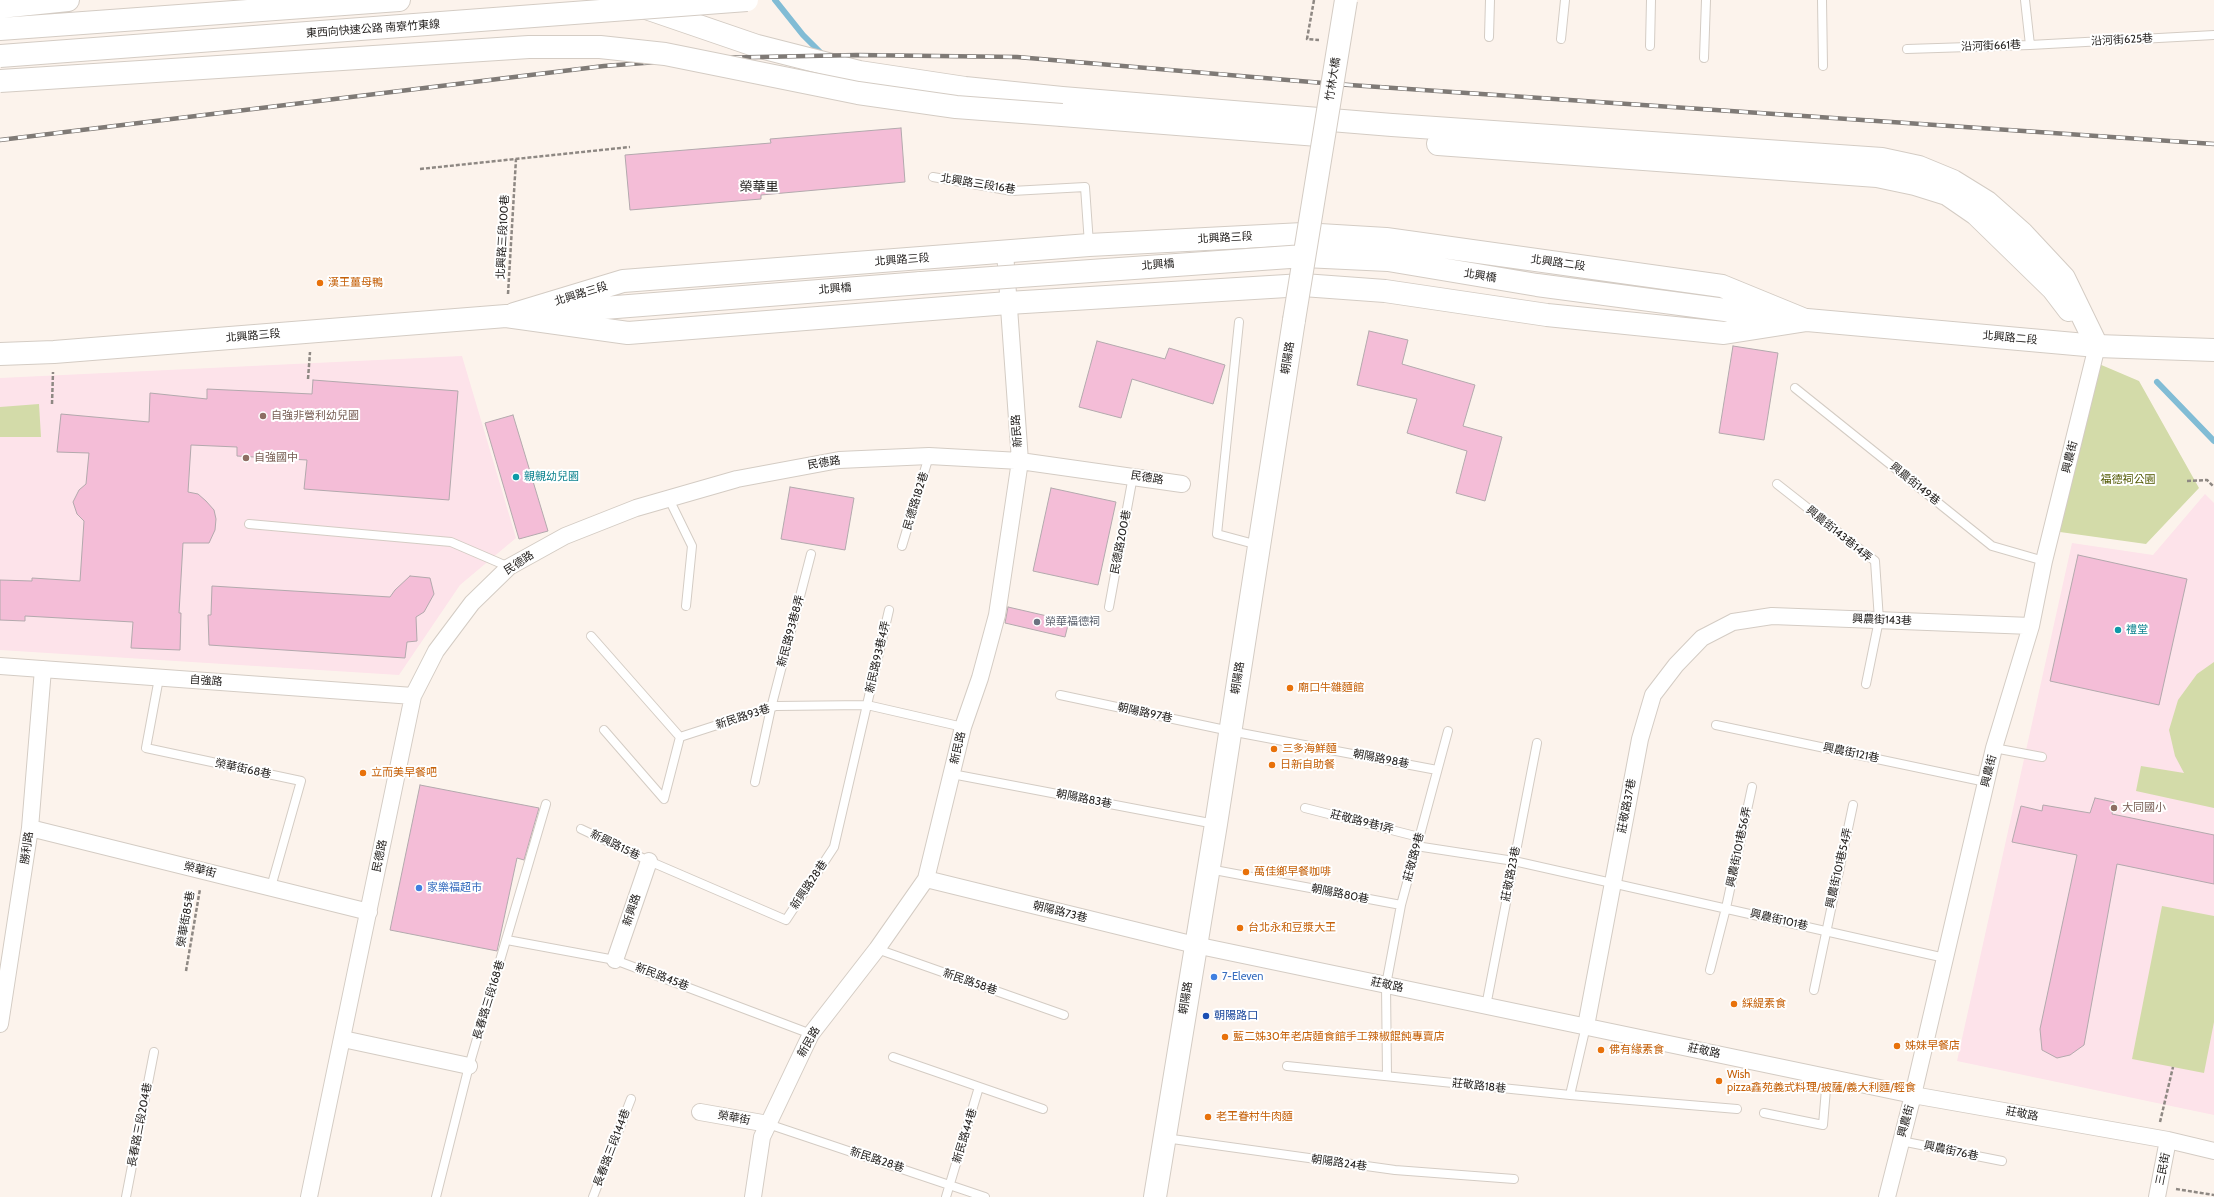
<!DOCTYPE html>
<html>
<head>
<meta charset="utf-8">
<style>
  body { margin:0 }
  canvas { display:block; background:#fcf3ec }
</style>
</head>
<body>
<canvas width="2214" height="1197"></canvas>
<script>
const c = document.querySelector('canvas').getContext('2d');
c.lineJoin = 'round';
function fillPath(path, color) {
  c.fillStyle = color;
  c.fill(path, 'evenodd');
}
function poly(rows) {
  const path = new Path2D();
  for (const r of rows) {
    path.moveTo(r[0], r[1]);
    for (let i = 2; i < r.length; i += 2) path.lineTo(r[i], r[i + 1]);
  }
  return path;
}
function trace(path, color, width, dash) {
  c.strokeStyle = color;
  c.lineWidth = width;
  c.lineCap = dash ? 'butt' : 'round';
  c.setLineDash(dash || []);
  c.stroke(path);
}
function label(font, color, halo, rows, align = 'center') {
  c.font = font + ' Cabin,"Noto Sans TC",sans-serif';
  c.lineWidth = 4;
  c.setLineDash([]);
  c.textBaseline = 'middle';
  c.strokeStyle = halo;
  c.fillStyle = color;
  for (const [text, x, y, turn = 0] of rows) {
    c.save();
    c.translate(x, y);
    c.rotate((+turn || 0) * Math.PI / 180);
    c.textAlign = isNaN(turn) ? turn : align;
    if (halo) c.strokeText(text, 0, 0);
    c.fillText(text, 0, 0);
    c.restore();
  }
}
const education = poly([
  [462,356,516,538,460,585,399,675,0,650,0,378],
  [2205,494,2214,503,2214,1115,1957,1061,2072,543,2153,555]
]);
const green = poly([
  [2092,361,2139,381,2199,488,2146,544,2060,532],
  [39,404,41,437,0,437,0,407],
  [2214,662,2214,808,2136,791,2141,766,2184,773,2175,756,2169,730,2178,700,2197,674],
  [2162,906,2214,916,2214,1022,2204,1073,2132,1059]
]);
const stream = poly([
  [775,0,803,35,824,56],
  [2157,382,2214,441]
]);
const building = poly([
  [901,128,905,182,761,195,761,199,630,210,625,155,771,143,770,139,901,128],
  [1369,331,1408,340,1402,364,1475,385,1463,426,1502,437,1485,501,1456,493,1467,451,1407,433,1417,399,1357,385,1369,331],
  [1097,341,1165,359,1169,348,1225,365,1213,404,1132,379,1121,418,1079,407,1097,341],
  [1733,346,1778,353,1764,440,1719,433,1733,346],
  [313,380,458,391,449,500,304,489,307,460,237,456,237,447,191,445,188,492,198,494,206,501,214,510,216,519,215,530,209,543,183,543,179,613,181,613,180,650,131,648,133,622,25,616,25,621,0,620,0,580,32,581,32,578,80,581,84,521,77,514,73,502,79,490,86,484,89,453,57,452,61,414,149,422,150,393,207,399,207,389,312,394,313,380],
  [513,415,548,531,519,539,485,423,513,415],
  [790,487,854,498,845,550,781,539,790,487],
  [1051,488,1116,502,1098,585,1033,571,1051,488],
  [2078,555,2187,579,2159,705,2050,681,2078,555],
  [410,576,430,578,434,594,424,612,416,617,417,641,407,642,405,658,209,645,208,615,211,615,212,586,390,597,395,590,410,576],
  [1008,607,1069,621,1065,637,1005,623,1008,607],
  [420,785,539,808,524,860,517,858,497,951,390,930,420,785],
  [2095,798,2114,802,2112,814,2214,835,2214,884,2117,864,2084,1045,2070,1055,2057,1058,2042,1050,2040,1029,2077,855,2012,842,2021,806,2042,811,2043,805,2090,813,2095,798]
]);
const path = poly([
  [1314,0,1307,39,1319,40],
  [420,169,630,147],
  [508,294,516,159],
  [308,379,310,352],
  [52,404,53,372],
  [2187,481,2207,480,2214,487],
  [186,971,200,889],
  [2160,1122,2173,1067],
  [2176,1189,2214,1195]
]);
const lane = poly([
  [1822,0,1823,66],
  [1489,37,1490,0],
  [1561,39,1565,0],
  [2030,45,2214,35],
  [1650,46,1651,0],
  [1907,49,2030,45,2025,0],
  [1704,58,1706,0],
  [933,177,1012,191,1085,187,1089,244],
  [1239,322,1217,534,1258,545],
  [1795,388,1992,546,2044,561],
  [1777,484,1875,561,1879,620,1866,684],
  [669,499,692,546,686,606],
  [249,524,451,542,509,567],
  [902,546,929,456],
  [1109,607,1133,476],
  [591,636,680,737,776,706,867,705,963,727],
  [159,678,146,748,301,781,271,887],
  [1060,695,1230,731,1437,770],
  [1716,725,1986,782],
  [604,730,664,799,680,737],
  [1994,748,2042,757],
  [952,774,1215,824],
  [755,782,771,708,811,554],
  [1305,808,1419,837],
  [581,829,649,861,786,920,834,847,889,610],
  [1416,846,1514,861,1945,958],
  [1209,869,1401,905],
  [507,940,615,960,811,1034],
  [877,949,1064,1015],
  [1710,970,1726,908,1752,787],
  [1814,990,1853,805],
  [1486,1006,1537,743],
  [893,1057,1043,1109],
  [1287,1066,1570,1095,1737,1109],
  [1387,1076,1386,985,1401,905,1448,731],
  [1570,1095,1586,1026],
  [1764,1113,1823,1125,1827,1077],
  [768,1124,985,1197],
  [1165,1138,1395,1170,1514,1179],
  [1901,1141,2002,1161],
  [126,1197,154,1052],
  [436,1197,469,1066,546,804],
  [593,1197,631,1099],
  [946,1197,979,1087]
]);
const street = poly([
  [0,666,413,696],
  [30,828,369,912],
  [926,879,1195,945,1913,1095,2168,1140,2214,1151],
  [615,960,649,861],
  [0,1024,30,828,43,669],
  [1586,1026,1640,739,1653,695,1676,665,1702,638,1733,622,1772,616,2031,626],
  [343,1039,469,1066],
  [700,1112,768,1124],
  [309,1197,413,696,436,651,472,603,509,567,565,536,636,508,737,479,839,460,929,456,1020,461,1182,484],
  [753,1197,762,1137,811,1034,877,949,926,879,963,727,980,678,997,615,1020,461,1005,252],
  [1887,1197,1913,1095,1994,748,2031,626,2044,561,2097,346],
  [2157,1197,2168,1140]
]);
const secondary = poly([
  [1304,256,1388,260,1537,285,1778,317],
  [553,312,921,283],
  [514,314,623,281,1089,245,1303,234,1386,239,1722,286,1805,320],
  [0,354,54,352,506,316,628,333,1008,303,1303,285,1385,291,1547,315,1724,333,1807,320,2097,346,2214,350],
  [1155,1197,1216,824,1294,320]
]);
const highway = poly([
  [0,7,68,0],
  [646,8,757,46,859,72,965,88,1062,98,1392,125,1882,159,1919,167,1953,181,1987,202,2022,233,2064,278,2097,346],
  [0,29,399,0],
  [1062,115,1318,135],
  [1438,144,1877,176,1915,184,1947,194,1976,214,2053,289,2069,310]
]);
const rail = poly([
  [0,140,604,66,710,58,857,55,1017,57,1335,84,2214,144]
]);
const secondaryBridge = poly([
  [921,283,1304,256],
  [1294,320,1346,0]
]);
const highwayBridge = poly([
  [0,56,747,0],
  [0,81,529,47,600,47,665,54,858,93,956,107,1062,115]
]);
const markers = [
  [320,283,4,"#e8710a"],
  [263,416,4,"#8d6e63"],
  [246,458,4,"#8d6e63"],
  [516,477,4,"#0f9aa8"],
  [1037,622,4,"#6b7280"],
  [2118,630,4,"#0f9aa8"],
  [1290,688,4,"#e8710a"],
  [1274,749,4,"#e8710a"],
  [1272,765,4,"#e8710a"],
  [363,773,4,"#e8710a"],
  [2114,808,4,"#8d6e63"],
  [1246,872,4,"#e8710a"],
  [419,888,4,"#3f7fe0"],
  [1240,928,4,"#e8710a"],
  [1214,977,4,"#3f7fe0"],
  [1734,1004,4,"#e8710a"],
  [1206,1016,4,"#1a4fb4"],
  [1225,1037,4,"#e8710a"],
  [1897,1046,4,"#e8710a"],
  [1601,1050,4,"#e8710a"],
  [1719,1081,4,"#e8710a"],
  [1208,1117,4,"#e8710a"]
];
const streetNames = [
  ["東西向快速公路 南寮竹東線",373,29,-4],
  ["沿河街625巷",2122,40,-3],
  ["沿河街661巷",1991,46,-2],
  ["竹林大橋",1333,79,-81],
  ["北興路三段16巷",978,184,9],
  ["北興路三段100巷",503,237,-87],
  ["北興路三段",1225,238,-3],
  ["北興路三段",902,260,-4],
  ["北興路二段",1558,263,8],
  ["北興橋",1158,265,-4],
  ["北興橋",1480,276,9],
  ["北興橋",835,289,-4],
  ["北興路三段",581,294,-17],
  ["北興路三段",253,336,-5],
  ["北興路二段",2010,338,5],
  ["朝陽路",1288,358,-81],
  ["新民路",1017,431,-94],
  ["興農街",2070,457,-76],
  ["民德路",824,463,-9],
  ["民德路",1147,478,9],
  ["興農街149巷",1915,484,39],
  ["民德路182巷",916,501,-73],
  ["興農街143巷14弄",1839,534,39],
  ["民德路200巷",1121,542,-79],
  ["民德路",519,563,-33],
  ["興農街143巷",1882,620,2],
  ["新民路93巷8弄",791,631,-75],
  ["新民路93巷4弄",878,657,-77],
  ["朝陽路",1238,678,-81],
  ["自強路",206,681,4],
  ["朝陽路97巷",1145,713,12],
  ["新民路93巷",743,717,-18],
  ["新民路",958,748,-77],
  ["興農街121巷",1851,753,12],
  ["朝陽路98巷",1381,759,11],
  ["榮華街68巷",243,769,12],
  ["興農街",1989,771,-76],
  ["朝陽路83巷",1084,799,11],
  ["莊敬路37巷",1627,806,-79],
  ["莊敬路9巷1弄",1362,822,14],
  ["新興路15巷",615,845,26],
  ["興農街101巷56弄",1739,847,-78],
  ["勝利路",27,848,-82],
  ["民德路",380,856,-78],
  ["莊敬路9巷",1414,857,-75],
  ["興農街101巷54弄",1839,868,-77],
  ["榮華街",200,870,14],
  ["莊敬路23巷",1511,874,-79],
  ["新興路28巷",809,885,-56],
  ["朝陽路80巷",1340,894,11],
  ["新興路",632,910,-71],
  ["朝陽路73巷",1060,912,14],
  ["榮華街85巷",186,919,-80],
  ["興農街101巷",1779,920,13],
  ["新民路45巷",662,977,21],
  ["新民路58巷",970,982,19],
  ["莊敬路",1387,985,12],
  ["朝陽路",1186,998,-81],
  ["長春路三段168巷",489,1000,-73],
  ["新民路",809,1042,-60],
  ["莊敬路",1704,1051,12],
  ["莊敬路18巷",1479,1086,6],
  ["莊敬路",2022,1114,10],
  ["榮華街",734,1118,10],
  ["興農街",1906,1121,-75],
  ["長春路三段204巷",140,1125,-79],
  ["新民路44巷",965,1136,-73],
  ["長春路三段144巷",612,1148,-69],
  ["興農街76巷",1951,1151,12],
  ["新民路28巷",877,1160,18],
  ["朝陽路24巷",1339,1163,8],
  ["三民街",2163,1169,-79]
];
const foodNames = [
  ["漢王薑母鴨",328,283],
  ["廟口牛雜麵館",1298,688],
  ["三多海鮮麵",1282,749],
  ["日新自助餐",1280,765],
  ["立而美早餐吧",371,773],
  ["萬佳鄉早餐咖啡",1254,872],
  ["台北永和豆漿大王",1248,928],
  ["綵緹素食",1742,1004],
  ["藍二姊30年老店麵食館手工辣椒餛飩專賣店",1233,1037],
  ["姊妹早餐店",1905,1046],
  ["佛有緣素食",1609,1050],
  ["Wish",1727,1075],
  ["pizza鑫苑義式料理/披薩/義大利麵/輕食",1727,1088],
  ["老王眷村牛肉麵",1216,1117]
];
const educationNames = [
  ["自強非營利幼兒園",271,416],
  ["自強國中",254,458],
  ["大同國小",2122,808]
];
const cultureNames = [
  ["親親幼兒園",524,477],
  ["禮堂",2126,630]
];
const parkNames = [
  ["福德祠公園",2128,480]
];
const worshipNames = [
  ["榮華福德祠",1045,622]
];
const shopNames = [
  ["家樂福超市",427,888],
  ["7-Eleven",1222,977]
];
const transitNames = [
  ["朝陽路口",1214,1016]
];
const quarterNames = [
  ["榮華里",759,187]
];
fillPath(education, '#fde3ea');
fillPath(green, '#d3dba9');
trace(stream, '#81bcd5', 6);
fillPath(building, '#f4bdd7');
trace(building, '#b3a9ad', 1);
trace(lane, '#d4ccc4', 10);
trace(street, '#d4ccc4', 18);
trace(secondary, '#d4ccc4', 24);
trace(highway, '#d4ccc4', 24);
trace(path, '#8e8883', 2.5, [4, 2]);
trace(lane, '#fff', 8);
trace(street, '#fff', 16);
trace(secondary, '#fff', 22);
trace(highway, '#fff', 22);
trace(rail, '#7f7a76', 4.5);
trace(rail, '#fff', 3, [9]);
trace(secondaryBridge, '#d4ccc4', 24, []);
trace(highwayBridge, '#d4ccc4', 24, []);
trace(secondaryBridge, '#fff', 22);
trace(highwayBridge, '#fff', 22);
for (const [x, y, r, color] of markers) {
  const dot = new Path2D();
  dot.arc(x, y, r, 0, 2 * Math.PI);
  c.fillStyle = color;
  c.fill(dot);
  trace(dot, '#fff', 1.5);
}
label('11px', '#252220', '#fff', streetNames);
label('11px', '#c56008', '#fff', foodNames, 'left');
label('11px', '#785e54', '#fff', educationNames, 'left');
label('11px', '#0d838f', '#fff', cultureNames, 'left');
label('11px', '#505700', '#fff', parkNames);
label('11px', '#5b616d', '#fff', worshipNames, 'left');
label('11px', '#366cbe', '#fff', shopNames, 'left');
label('11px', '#164399', '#fff', transitNames, 'left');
label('13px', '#252220', '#fff', quarterNames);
</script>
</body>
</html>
